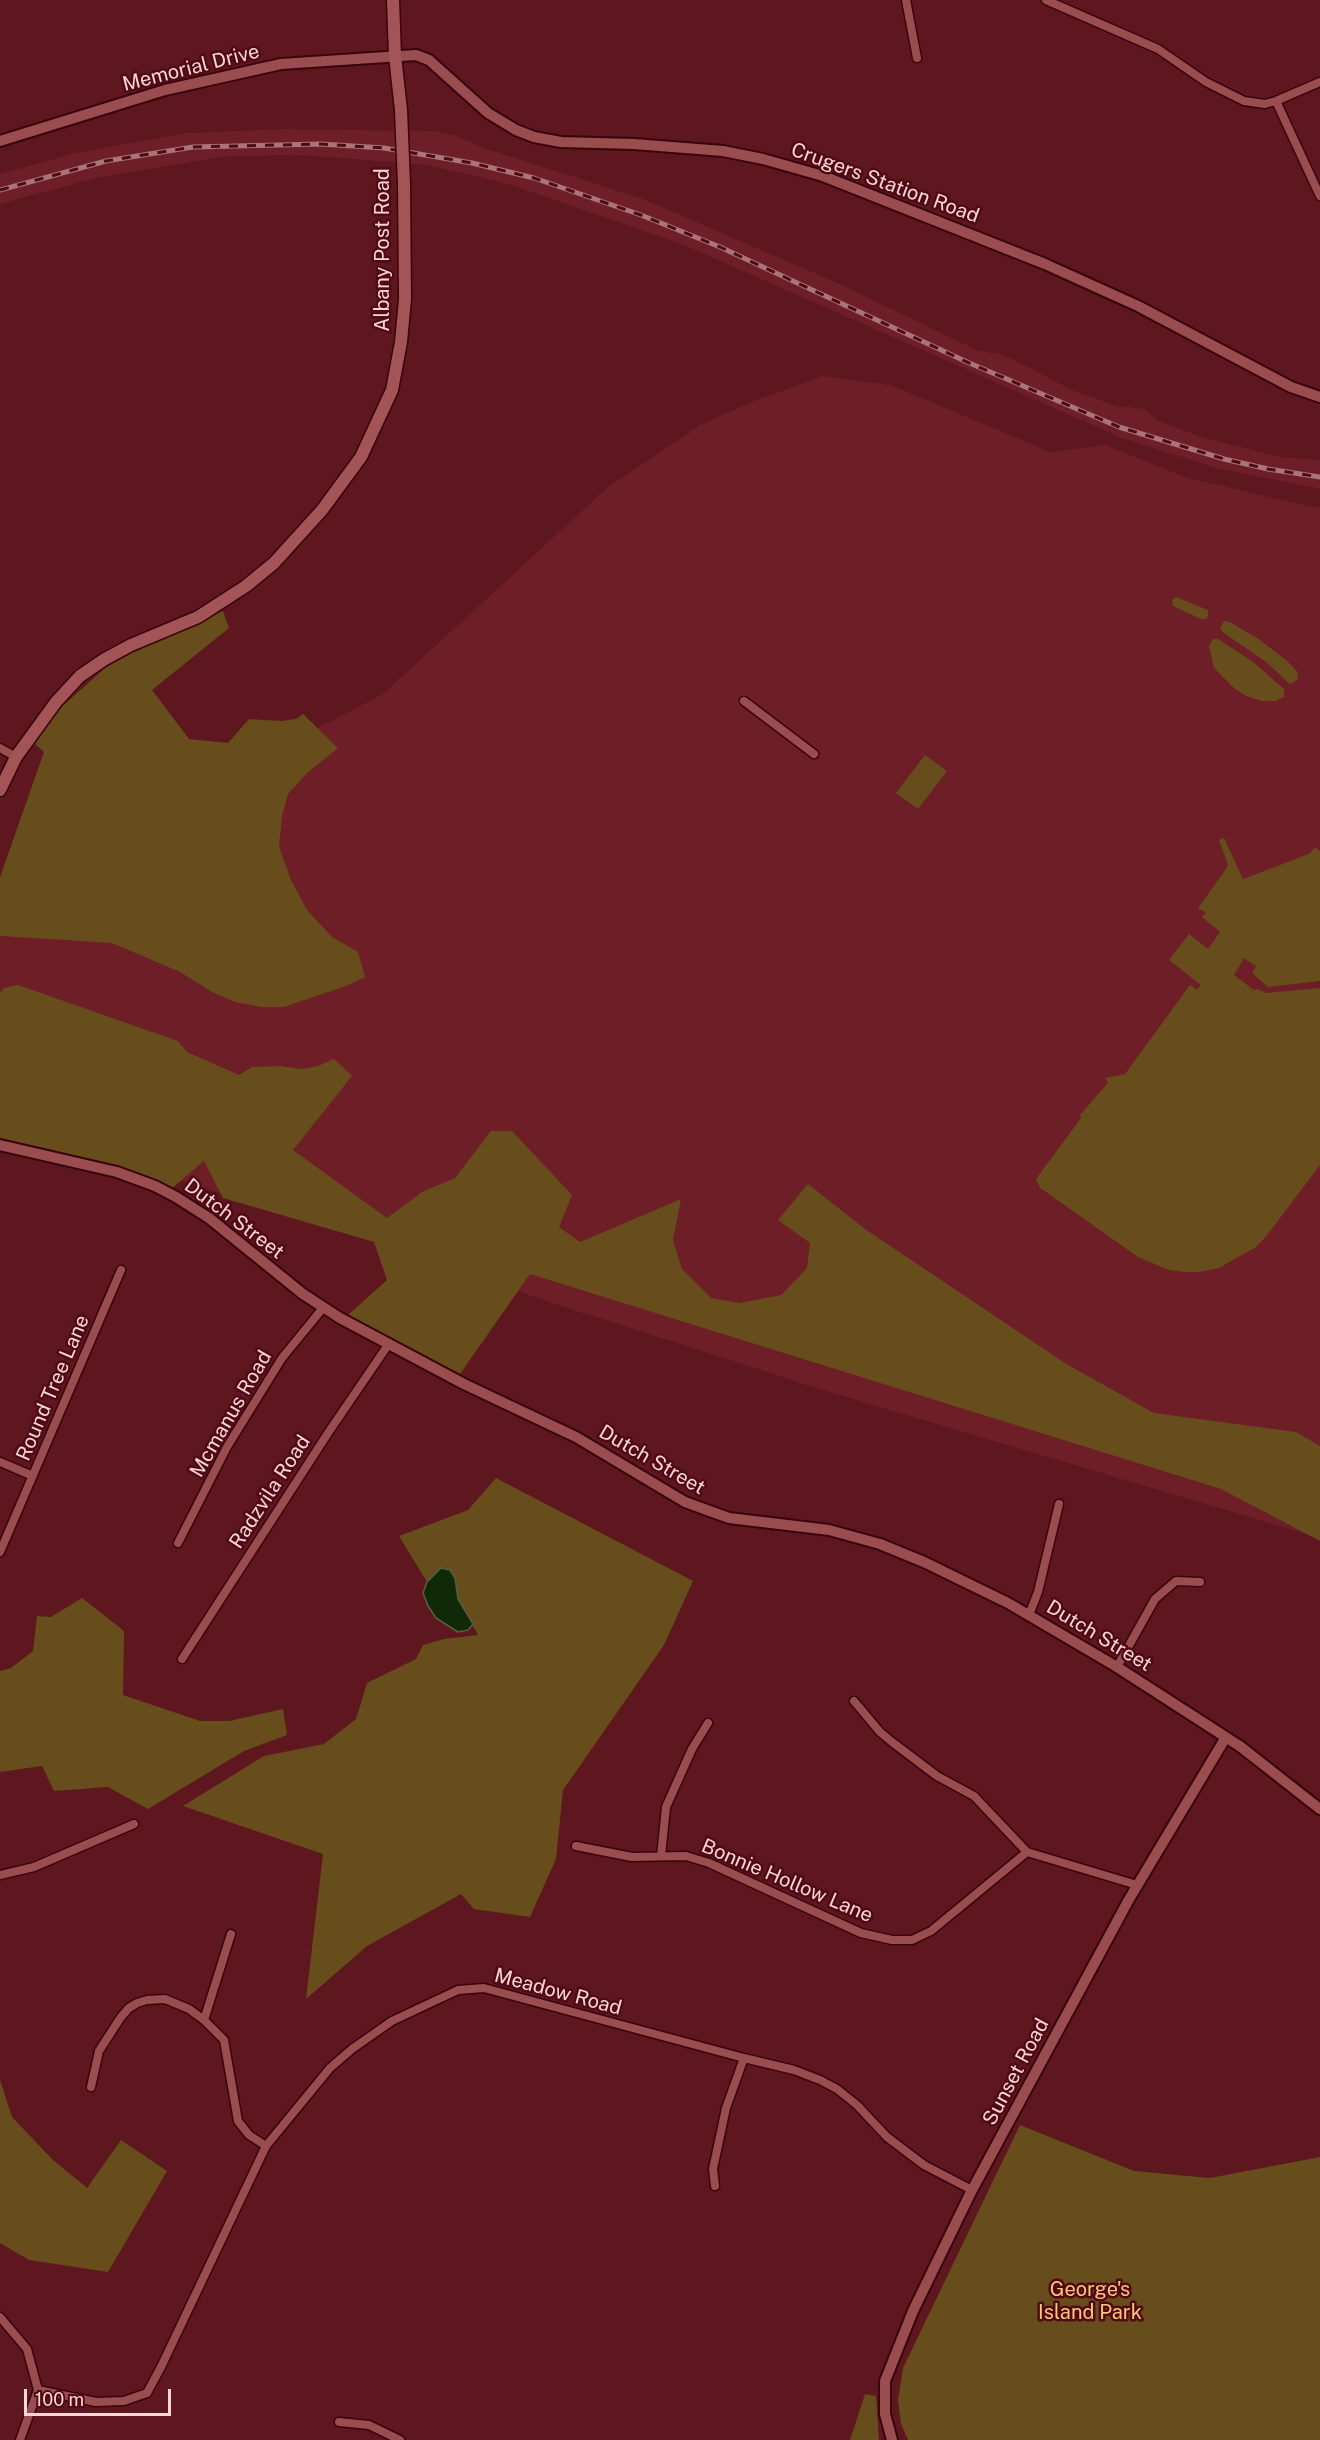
<!DOCTYPE html>
<html>
<head>
<meta charset="utf-8">
<style>
  body { margin:0 }
  #map { position:relative; width:1320px; height:2440px; overflow:hidden; background:#5e171f; font-family:"Public Sans",sans-serif }
  canvas { display:block }
  .scale { position:absolute; left:24px; top:2389px; width:147px; height:27px; box-sizing:border-box; border:3px solid #fbd6d6; border-top:0; padding-left:8px; font-size:18px; line-height:21px; white-space:nowrap; color:#fbd6d6; -webkit-text-stroke:4px #510a15; paint-order:stroke }
</style>
</head>
<body>
<div id="map">
<canvas width="1320" height="2440"></canvas>
<div class="scale">100 m</div>
</div>
<script>
const c = document.querySelector('canvas').getContext('2d');
c.lineJoin = 'round';
function fillPath(path, color) {
  c.fillStyle = color;
  c.fill(path, 'evenodd');
}
function poly(rows) {
  const path = new Path2D();
  for (const r of rows) {
    path.moveTo(r[0], r[1]);
    for (let i = 2; i < r.length; i += 2) path.lineTo(r[i], r[i + 1]);
  }
  return path;
}
function trace(path, color, width, dash) {
  c.strokeStyle = color;
  c.lineWidth = width;
  c.lineCap = dash ? 'butt' : 'round';
  c.setLineDash(dash || []);
  c.stroke(path);
}
function label(font, color, halo, rows, align = 'center') {
  c.font = font + ' "Public Sans",sans-serif';
  c.lineWidth = 5;
  c.setLineDash([]);
  c.textBaseline = 'middle';
  c.strokeStyle = halo;
  c.fillStyle = color;
  for (const [text, x, y, turn = 0] of rows) {
    c.save();
    c.translate(x, y);
    c.rotate((+turn || 0) * Math.PI / 180);
    c.textAlign = isNaN(turn) ? turn : align;
    if (halo) c.strokeText(text, 0, 0);
    c.fillText(text, 0, 0);
    c.restore();
  }
}
const built = poly([
  [281,129,435,131,454,135,484,148,643,199,833,281,979,351,996,353,1008,357,1072,390,1116,406,1145,409,1158,421,1204,438,1279,457,1320,460,1320,489,1216,468,1122,438,684,245,509,184,427,165,302,155,226,156,96,178,0,204,0,174,76,153,186,133],
  [823,376,891,385,1050,452,1105,445,1185,477,1307,506,1320,507,1320,1538,836,1394,562,1306,384,1245,160,1174,0,1134,0,893,383,694,607,488,700,425,754,401]
]);
const green = poly([
  [1176,597,1208,610,1208,616,1206,619,1201,619,1173,606,1172,600],
  [223,611,229,628,152,690,189,739,228,743,249,719,281,721,296,719,303,714,338,748,307,773,288,794,282,816,279,847,291,880,307,910,332,937,358,952,365,977,346,986,284,1007,261,1007,235,1002,212,992,180,972,112,943,0,936,0,877,44,752,35,744,57,711,105,668,134,652],
  [1224,621,1230,622,1260,640,1286,660,1297,671,1298,680,1290,684,1266,662,1224,633,1220,629],
  [1213,639,1218,639,1252,661,1284,689,1284,697,1276,701,1262,701,1246,696,1234,688,1214,668,1209,646],
  [925,755,947,771,918,809,896,793],
  [1224,838,1243,879,1309,854,1315,847,1320,851,1320,981,1268,987,1252,973,1256,966,1244,958,1234,975,1254,990,1258,989,1266,993,1320,988,1320,1165,1268,1234,1256,1247,1219,1268,1200,1272,1184,1272,1169,1270,1138,1257,1046,1192,1040,1188,1036,1179,1081,1118,1080,1115,1108,1083,1105,1078,1125,1074,1190,985,1197,990,1201,985,1169,960,1189,934,1208,949,1220,932,1202,917,1206,913,1198,908,1226,869,1228,865,1219,840],
  [18,985,178,1041,187,1052,239,1075,252,1067,280,1066,302,1069,318,1066,334,1059,352,1076,293,1150,387,1218,422,1192,455,1178,491,1131,512,1131,572,1195,559,1227,580,1242,681,1199,673,1240,682,1269,711,1298,740,1303,781,1295,807,1268,810,1243,778,1220,808,1184,865,1229,1068,1365,1154,1413,1296,1432,1320,1446,1320,1541,1221,1489,530,1274,460,1374,348,1315,387,1280,374,1242,223,1198,204,1161,172,1188,120,1166,0,1138,0,993,4,988],
  [496,1478,693,1581,664,1645,563,1790,556,1859,530,1917,474,1909,461,1894,367,1946,306,1999,323,1854,183,1806,264,1756,324,1744,356,1719,367,1683,416,1659,423,1645,444,1639,478,1635,458,1599,455,1578,441,1568,427,1582,399,1536,468,1510],
  [82,1598,124,1631,123,1695,200,1721,229,1721,283,1709,287,1735,244,1751,148,1809,108,1787,54,1791,42,1766,0,1772,0,1671,11,1668,33,1651,37,1616,51,1617],
  [0,2080,12,2117,53,2160,87,2188,121,2140,167,2171,108,2272,29,2260,0,2243],
  [1020,2125,1134,2171,1210,2178,1320,2157,1320,2440,908,2440,901,2424,898,2400,903,2368],
  [865,2394,876,2396,879,2440,850,2440]
]);
const water = poly([
  [441,1568,450,1570,455,1578,458,1599,473,1624,468,1630,458,1632,436,1618,428,1606,423,1593,427,1582,441,1568]
]);
const minor = poly([
  [906,0,917,58],
  [1046,0,1158,49,1206,82,1244,101,1265,104,1276,101,1320,82],
  [1276,101,1320,196],
  [744,701,814,754],
  [0,748,16,757],
  [0,1462,33,1476],
  [178,1543,227,1447,282,1358,323,1308],
  [0,1552,121,1270],
  [1029,1615,1038,1592,1059,1504],
  [182,1659,328,1433,388,1345],
  [1117,1667,1155,1599,1176,1581,1200,1582],
  [854,1701,880,1732,892,1742,937,1776,974,1796,1027,1852,1137,1885],
  [576,1846,632,1857,686,1856,709,1863,861,1933,892,1940,912,1940,931,1931,1027,1852],
  [661,1856,666,1807,692,1749,708,1723],
  [0,1875,34,1867,134,1824],
  [204,2020,231,1934],
  [91,2087,99,2051,121,2017,129,2008,137,2003,147,2000,165,1999,189,2009,204,2020,224,2040,238,2121,249,2135,266,2146],
  [715,2186,713,2169,726,2108,744,2058],
  [0,2317,27,2349,38,2390],
  [38,2390,96,2402,124,2401,147,2393,161,2367,266,2146,330,2068,352,2049,392,2021,458,1990,484,1988,744,2058,794,2070,820,2080,837,2089,857,2105,887,2137,924,2165,972,2190],
  [339,2422,369,2425,400,2440],
  [20,2440,38,2390]
]);
const tertiary = poly([
  [0,141,165,90,281,64,416,55,429,60,488,113,516,130,534,137,561,142,634,144,723,151,763,159,823,176,1045,264,1138,306,1291,387,1320,397],
  [0,1145,117,1172,155,1186,176,1197,209,1218,303,1294,340,1318,464,1384,576,1437,685,1502,729,1518,829,1530,880,1544,924,1562,1008,1603,1117,1667,1207,1725,1241,1747,1320,1809],
  [892,2440,885,2414,885,2381,913,2311,972,2190,1128,1901,1226,1737]
]);
const secondary = poly([
  [393,0,395,56,401,110],
  [0,790,16,757,56,702,80,676,105,659,131,645,198,617,246,586,274,563,322,510,361,457,392,390,401,342,405,299,404,184]
]);
const rail = poly([
  [0,190,106,161,193,147,321,144,384,148,472,163,534,178,641,215,720,247,967,362,1119,427,1224,459,1268,469,1320,477]
]);
const secondaryBridge = poly([
  [401,110,404,184]
]);
const streetNames = [
  ["Memorial Drive",191,68,-14],
  ["Crugers Station Road",885,183,20],
  ["Albany Post Road",383,250,-90],
  ["Dutch Street",234,1219,37],
  ["Round Tree Lane",53,1388,-67],
  ["Mcmanus Road",231,1414,-60],
  ["Dutch Street",652,1460,30],
  ["Radzvila Road",270,1492,-57],
  ["Dutch Street",1099,1636,31],
  ["Bonnie Hollow Lane",787,1881,23],
  ["Meadow Road",558,1992,15],
  ["Sunset Road",1016,2072,-62]
];
const parkNames = [
  ["George's",1090,2290],
  ["Island Park",1090,2313]
];
fillPath(built, '#6d1e26');
fillPath(green, '#674c1c');
fillPath(water, '#102a08');
trace(water, '#565e46', 1.5);
trace(minor, '#39040c', 11);
trace(tertiary, '#39040c', 14);
trace(secondary, '#39040c', 15);
trace(minor, '#994d4f', 8);
trace(tertiary, '#994d4f', 10);
trace(secondary, '#a35456', 12);
trace(rail, '#aa7478', 5);
trace(rail, '#510a15', 3, [9]);
trace(secondaryBridge, '#39040c', 15, []);
trace(secondaryBridge, '#a35456', 12);
label('20px', '#fbd6d6', '#510a15', streetNames);
label('20px', '#fac875', '#510a15', parkNames);
</script>
</body>
</html>
